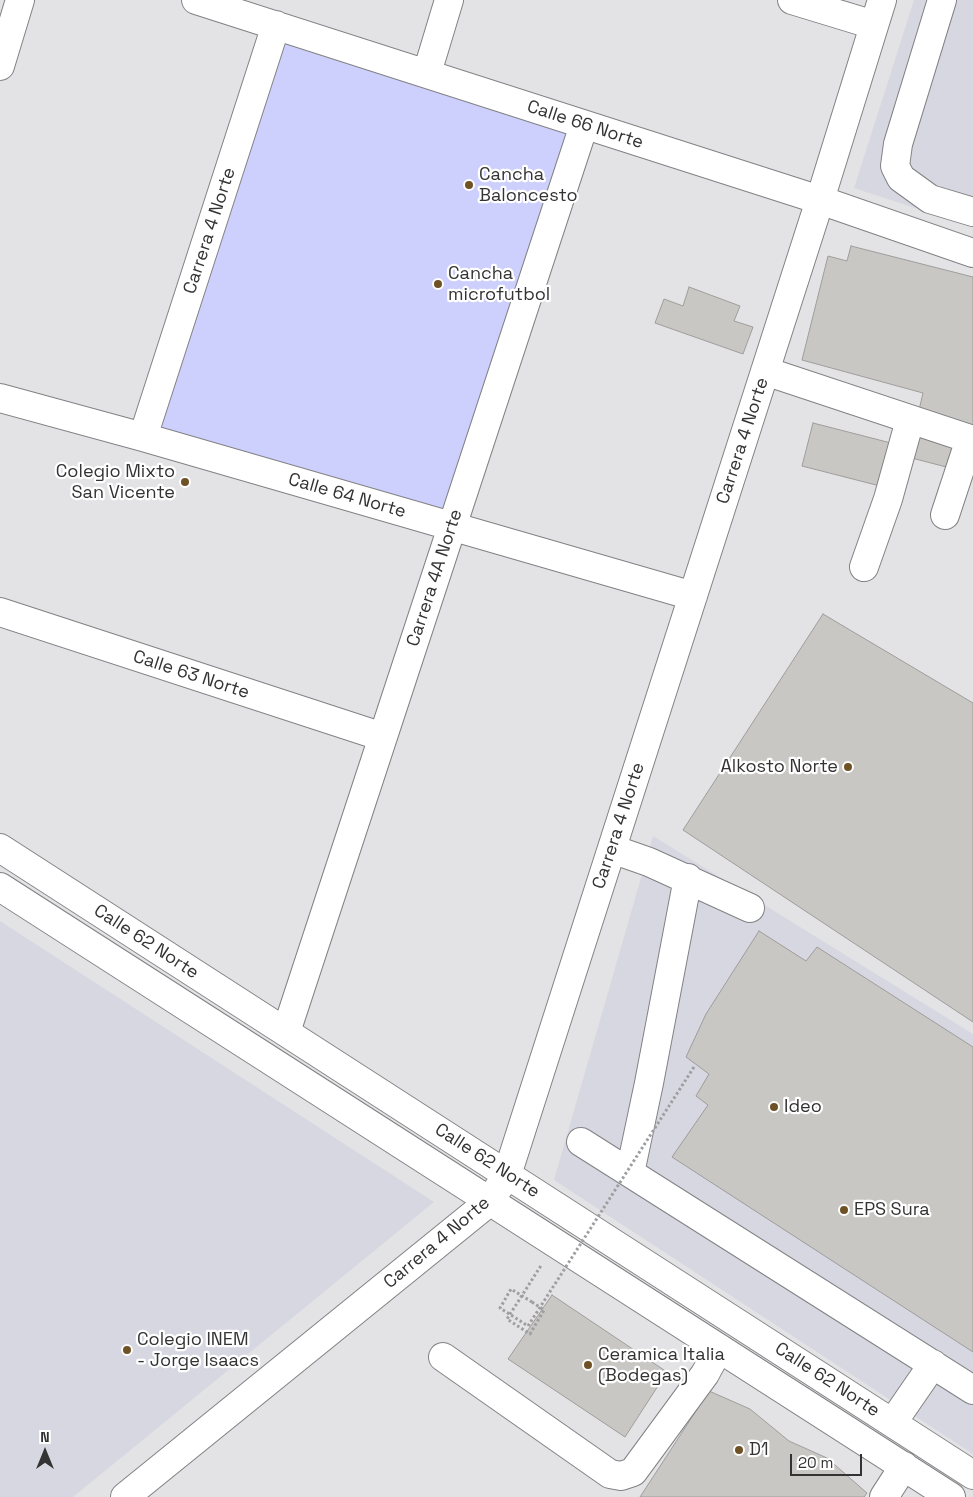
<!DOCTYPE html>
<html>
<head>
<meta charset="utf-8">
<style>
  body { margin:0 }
  #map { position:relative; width:973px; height:1497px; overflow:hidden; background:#e3e3e6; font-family:"Space Grotesk",sans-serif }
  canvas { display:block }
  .north { position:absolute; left:20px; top:1427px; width:50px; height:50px; -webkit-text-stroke:4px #fff; paint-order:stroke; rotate:0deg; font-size:14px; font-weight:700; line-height:20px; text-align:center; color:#333334 }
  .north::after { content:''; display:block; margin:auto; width:18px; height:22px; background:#333334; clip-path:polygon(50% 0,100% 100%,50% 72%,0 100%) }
  .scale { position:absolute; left:790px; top:1454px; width:72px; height:22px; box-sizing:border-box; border:2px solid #333334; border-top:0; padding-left:6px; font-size:15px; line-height:18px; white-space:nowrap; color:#333334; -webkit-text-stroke:4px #fff; paint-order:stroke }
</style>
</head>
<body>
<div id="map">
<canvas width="973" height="1497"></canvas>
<div class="north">N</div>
<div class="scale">20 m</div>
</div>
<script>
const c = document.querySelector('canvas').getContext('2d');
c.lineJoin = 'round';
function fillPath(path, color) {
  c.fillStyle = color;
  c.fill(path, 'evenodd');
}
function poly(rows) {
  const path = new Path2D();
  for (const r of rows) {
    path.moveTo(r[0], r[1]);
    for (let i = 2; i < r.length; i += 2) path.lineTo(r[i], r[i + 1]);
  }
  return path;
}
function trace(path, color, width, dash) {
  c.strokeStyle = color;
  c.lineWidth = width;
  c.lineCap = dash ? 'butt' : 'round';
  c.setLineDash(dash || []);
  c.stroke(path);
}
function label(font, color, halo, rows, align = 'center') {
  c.font = font + ' "Space Grotesk",sans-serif';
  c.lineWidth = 4.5;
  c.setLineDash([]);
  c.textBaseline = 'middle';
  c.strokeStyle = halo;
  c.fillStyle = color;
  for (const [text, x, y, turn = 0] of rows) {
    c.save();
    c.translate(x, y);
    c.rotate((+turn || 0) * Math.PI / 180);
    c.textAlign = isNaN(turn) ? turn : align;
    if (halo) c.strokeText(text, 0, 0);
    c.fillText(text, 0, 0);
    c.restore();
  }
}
const built = poly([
  [914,0,973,0,973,227,854,188],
  [653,836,973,1034,973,1454,554,1180],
  [0,921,434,1202,73,1497,0,1497]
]);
const green = poly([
  [276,25,584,125,452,527,143,437]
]);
const building = poly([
  [851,246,973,277,973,474,908,457,923,393,802,360,828,256,847,261,851,246],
  [689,287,740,306,734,321,753,327,743,354,655,323,664,299,683,306,689,287],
  [813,423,891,443,880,486,802,466,813,423],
  [823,614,973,703,973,1022,683,830,823,614],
  [759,931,806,961,817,947,973,1047,973,1352,672,1157,708,1105,696,1096,709,1074,686,1057,706,1014,759,931],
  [552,1295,667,1372,625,1437,508,1359,552,1295],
  [709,1391,750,1409,789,1441,827,1458,867,1493,864,1497,640,1497,709,1391]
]);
const path = poly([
  [532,1302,544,1310,530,1334,507,1319,542,1264]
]);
const minor = poly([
  [196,0,820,200,973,253],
  [792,0,874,25],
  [942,0,898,144,895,166,901,178,930,199,973,212],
  [0,66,20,0],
  [427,73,449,0],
  [765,371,973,440],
  [0,398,143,437,693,596],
  [143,437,276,25],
  [945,515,970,439],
  [864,567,888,499,910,420],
  [0,612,383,737],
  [0,848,973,1475],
  [612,849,649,862,750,908],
  [688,878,649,1083,630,1173,973,1390],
  [0,887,951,1497],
  [286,1032,584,125],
  [581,1142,630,1173],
  [443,1357,610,1474,621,1476,633,1472,705,1374,719,1348],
  [893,1422,933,1364],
  [125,1497,489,1202,507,1175,820,200,882,0],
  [884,1497,904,1466]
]);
const pathBridge = poly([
  [532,1302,511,1289,500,1308,528,1326,694,1067]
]);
const markers = [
  [469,185,5,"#6f5126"],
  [438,284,5,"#6f5126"],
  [185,482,5,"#6f5126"],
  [848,767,5,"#6f5126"],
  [774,1107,5,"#6f5126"],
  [844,1210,5,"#6f5126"],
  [127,1350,5,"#6f5126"],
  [588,1365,5,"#6f5126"],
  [739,1450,5,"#6f5126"]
];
const streetNames = [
  ["Calle 66 Norte",585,125,18],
  ["Carrera 4 Norte",210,231,-72],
  ["Carrera 4 Norte",743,441,-72],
  ["Calle 64 Norte",347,496,16],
  ["Carrera 4A Norte",435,578,-72],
  ["Calle 63 Norte",191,675,18],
  ["Carrera 4 Norte",619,826,-72],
  ["Calle 62 Norte",146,942,33],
  ["Calle 62 Norte",487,1161,33],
  ["Carrera 4 Norte",437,1243,-40],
  ["Calle 62 Norte",827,1380,33]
];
const poiNames = [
  ["Cancha",479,175],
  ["Baloncesto",479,196],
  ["Cancha",448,274],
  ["microfutbol",448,295],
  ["Colegio Mixto",175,472,"right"],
  ["San Vicente",175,493,"right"],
  ["Alkosto Norte",838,767,"right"],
  ["Ideo",784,1107],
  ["EPS Sura",854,1210],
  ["Colegio INEM",137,1340],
  ["- Jorge Isaacs",137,1361],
  ["Ceramica Italia",598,1355],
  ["(Bodegas)",598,1376],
  ["D1",749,1450]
];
fillPath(built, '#d6d7e1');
fillPath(green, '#cdcffc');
fillPath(building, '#c9c7c4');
trace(building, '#9f9d9b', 1);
trace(minor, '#828285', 30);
trace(path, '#9e9ea0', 3, [2.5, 2.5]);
trace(minor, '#fff', 28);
trace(pathBridge, '#9e9ea0', 3, [2.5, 2.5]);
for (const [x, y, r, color] of markers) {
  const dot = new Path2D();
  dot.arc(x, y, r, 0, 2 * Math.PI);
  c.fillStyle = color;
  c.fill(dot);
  trace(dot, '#fff', 2);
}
label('18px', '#333334', '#fff', streetNames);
label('18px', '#333334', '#fff', poiNames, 'left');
</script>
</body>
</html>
